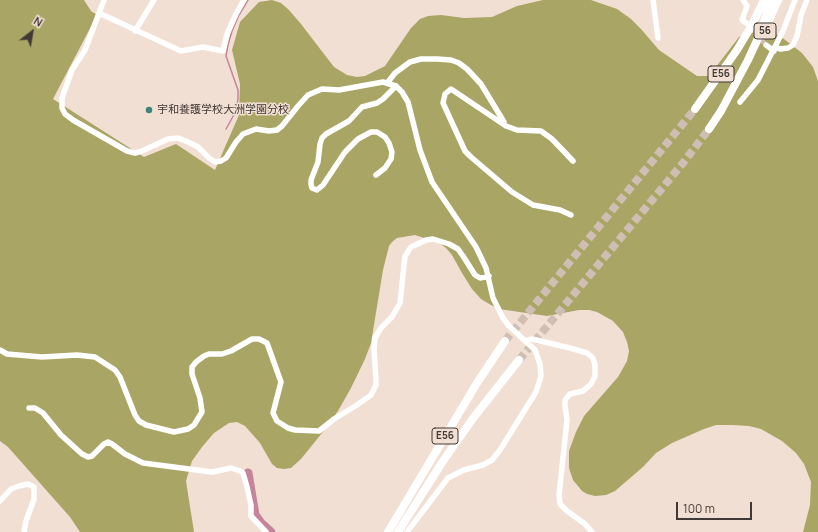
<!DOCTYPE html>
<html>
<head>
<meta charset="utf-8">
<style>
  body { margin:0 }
  #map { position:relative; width:818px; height:532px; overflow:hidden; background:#f2dfd3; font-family:Manrope,sans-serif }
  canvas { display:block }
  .north { position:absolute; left:12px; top:12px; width:40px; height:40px; -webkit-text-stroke:3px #f2dfd3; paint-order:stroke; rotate:31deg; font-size:11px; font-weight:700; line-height:16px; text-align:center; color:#413935 }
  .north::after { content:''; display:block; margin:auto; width:14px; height:18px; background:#413935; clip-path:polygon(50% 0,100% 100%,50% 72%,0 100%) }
  .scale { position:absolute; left:676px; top:502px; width:76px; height:18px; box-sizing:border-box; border:2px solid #413935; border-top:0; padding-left:5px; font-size:12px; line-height:14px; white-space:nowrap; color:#413935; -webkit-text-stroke:3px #f2dfd3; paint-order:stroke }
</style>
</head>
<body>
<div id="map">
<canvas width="818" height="532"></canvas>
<div class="north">N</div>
<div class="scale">100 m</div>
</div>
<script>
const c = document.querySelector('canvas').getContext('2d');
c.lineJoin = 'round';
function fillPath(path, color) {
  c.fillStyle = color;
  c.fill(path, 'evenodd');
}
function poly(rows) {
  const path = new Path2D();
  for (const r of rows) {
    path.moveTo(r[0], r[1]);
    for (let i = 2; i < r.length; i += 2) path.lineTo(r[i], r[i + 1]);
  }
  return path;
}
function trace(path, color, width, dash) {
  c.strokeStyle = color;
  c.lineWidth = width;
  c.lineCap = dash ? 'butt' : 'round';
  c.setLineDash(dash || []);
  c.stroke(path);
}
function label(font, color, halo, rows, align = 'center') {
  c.font = font + ' Manrope,"Noto Sans JP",sans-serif';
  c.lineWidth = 3;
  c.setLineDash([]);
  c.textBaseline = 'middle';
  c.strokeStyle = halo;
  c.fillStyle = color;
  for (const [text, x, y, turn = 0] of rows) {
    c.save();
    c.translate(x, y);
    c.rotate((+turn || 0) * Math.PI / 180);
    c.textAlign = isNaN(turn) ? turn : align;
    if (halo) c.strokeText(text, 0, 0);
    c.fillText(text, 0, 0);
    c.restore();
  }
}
const forest = poly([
  [0,0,84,0,91,11,97,15,53,99,144,157,176,144,215,170,239,115,240,84,232,50,240,22,259,2,272,0,281,3,289,10,301,24,334,67,347,75,357,77,365,76,385,66,411,28,420,19,428,16,441,15,464,18,492,17,517,6,543,0,591,0,617,9,631,19,641,29,659,50,697,76,709,76,739,37,750,33,767,31,780,36,802,53,813,67,818,81,818,532,803,532,810,505,811,482,804,464,796,453,782,441,761,429,749,426,732,425,716,425,704,429,672,443,656,453,643,467,615,491,606,495,595,496,587,494,582,491,573,480,569,468,569,451,576,432,584,416,618,377,627,361,629,351,627,342,623,332,613,321,597,312,589,310,579,310,547,316,499,309,491,305,481,299,472,289,462,273,452,255,446,248,439,243,415,235,397,238,392,242,389,246,383,270,371,343,365,359,351,388,338,411,322,433,301,459,291,468,284,469,277,468,272,464,260,443,245,426,237,422,229,423,214,433,202,447,192,461,186,481,194,532,80,532,70,517,8,447,0,441]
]);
const stream = poly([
  [226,129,236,111,238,99,238,90,226,56,228,45,232,31,239,15,248,0]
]);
const river = poly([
  [248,473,255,515,261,523,271,532]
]);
const minorTunnel = poly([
  [749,26,766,45]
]);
const highwayTunnel = poly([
  [505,341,695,109],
  [519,360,683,163,709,129]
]);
const minor = poly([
  [104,0,85,50,72,70,62,98,62,108,65,114,73,120,127,151,135,153,142,151,168,139,178,138,188,142,198,147,209,158,215,162,221,161,226,158,236,142,243,134,256,129,269,131,277,130,282,126,298,106,308,95,322,89,339,90,383,82,396,86,402,92,408,102,420,150,432,182,476,247,486,268,493,298,503,318,509,326,535,350,540,364,541,376,536,392,500,450,492,460,483,465,464,470,448,478,407,532],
  [653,0,658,38],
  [743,0,747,6,742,20,746,23],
  [99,13,181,51,203,47,223,51,227,34,236,14,244,0],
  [135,31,154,0],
  [766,45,774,51],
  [776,47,780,49,788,48,793,45,797,36,801,15,807,0],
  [388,82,395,73,410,62,421,59,437,59,451,60,459,63,467,69,481,84,504,122],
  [740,102,758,80,783,31,795,0],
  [376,175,385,168,391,159,392,152,389,143,385,137,377,132,371,132,358,139,345,152,323,185,317,190,312,188,311,184,311,180,318,162,320,144,322,138,326,134,349,121,362,107,377,103,383,99,396,86],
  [571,215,560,210,533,205,512,192,471,157,465,151,443,103,445,94,451,89,506,126,517,130,541,131,552,139,573,161],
  [525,341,532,339,570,348,587,353,593,358,595,365,595,376,591,384,583,391,570,394,565,400,565,406,567,420,559,495,560,504,567,511,585,524,592,532],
  [0,350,7,354,42,357,77,355,95,357,115,370,120,377,135,415,139,421,146,425,174,432,188,429,194,425,202,412,200,398,192,374,192,367,196,362,204,356,209,354,222,354,231,351,252,339,259,339,267,343,281,382,273,413,277,421,288,428,295,430,319,431,334,419,357,405,371,395,376,385,376,380,374,349,375,338,381,328,392,317,400,303,405,256,411,247,426,240,433,239,449,244,458,249,463,256,475,275,480,278,489,276],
  [29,408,35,408,43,413,61,435,82,454,88,457,92,456,104,444,108,442,112,444,125,454,143,463,212,472,231,468,240,471,243,473,247,487,251,505,251,516,266,532],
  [0,501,11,489,19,486,28,484,34,487,34,499,26,521,24,532]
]);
const highway = poly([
  [769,20,778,0],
  [695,109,737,50,752,25,764,0],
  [709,129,721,111,748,60,760,34,771,0],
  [388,532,477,383,505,341],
  [398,532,443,461,474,417,519,360]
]);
const markers = [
  [149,110,4,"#3e847b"]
];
const shields = [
  [765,31,22],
  [721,74,26],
  [445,436,26]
];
const shieldNames = [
  ["56",765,31],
  ["E56",721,74],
  ["E56",445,436]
];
const poiNames = [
  ["宇和養護学校大洲学園分校",157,110]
];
fillPath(forest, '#a9a565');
trace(stream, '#c58499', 1.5);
trace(river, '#c58499', 9);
trace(minorTunnel, '#cfbeb3', 5.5, [5.5, 3]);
trace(highwayTunnel, '#cfbeb3', 8, [8, 4]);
trace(minor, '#fff', 5.5);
trace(highway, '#fff', 8);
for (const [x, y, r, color] of markers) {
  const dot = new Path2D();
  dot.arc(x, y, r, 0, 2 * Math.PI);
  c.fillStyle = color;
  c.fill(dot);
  trace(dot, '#f2dfd3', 1.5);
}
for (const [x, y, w] of shields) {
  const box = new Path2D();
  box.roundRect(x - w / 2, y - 8, w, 16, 3);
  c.fillStyle = '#f2dfd3';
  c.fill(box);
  trace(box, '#413935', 1);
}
label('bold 10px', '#413935', null, shieldNames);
label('11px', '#413935', '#f2dfd3', poiNames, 'left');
</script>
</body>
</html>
